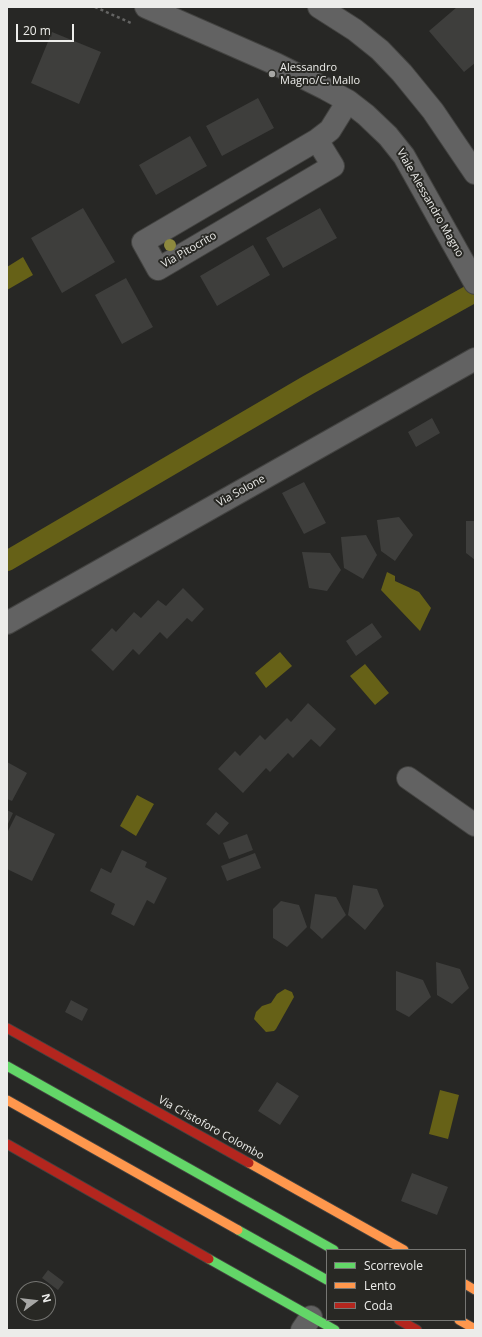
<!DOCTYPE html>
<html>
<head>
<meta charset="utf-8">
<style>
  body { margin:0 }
  #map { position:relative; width:482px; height:1337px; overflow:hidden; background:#272725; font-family:"Open Sans",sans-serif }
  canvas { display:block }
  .frame { position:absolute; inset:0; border:8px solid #ececea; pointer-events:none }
  .legend { position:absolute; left:326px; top:1249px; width:140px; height:72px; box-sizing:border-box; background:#282824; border:1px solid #767673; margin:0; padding:5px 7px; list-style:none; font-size:12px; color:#ececea }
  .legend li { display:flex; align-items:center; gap:8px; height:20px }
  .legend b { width:20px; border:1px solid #767673 }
  .north { position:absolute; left:16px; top:1281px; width:40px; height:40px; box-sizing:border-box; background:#282824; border:1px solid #767673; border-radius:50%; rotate:75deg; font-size:11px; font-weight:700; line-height:16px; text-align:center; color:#ececea }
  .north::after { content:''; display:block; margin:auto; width:14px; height:18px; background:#a7a7a5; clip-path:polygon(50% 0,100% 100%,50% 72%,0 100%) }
  .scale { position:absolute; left:16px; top:24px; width:58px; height:18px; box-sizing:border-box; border:2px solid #ececea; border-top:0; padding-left:5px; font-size:12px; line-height:14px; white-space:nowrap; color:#ececea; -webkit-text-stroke:3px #282824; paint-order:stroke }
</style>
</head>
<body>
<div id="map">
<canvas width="482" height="1337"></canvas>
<div class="frame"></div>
<ul class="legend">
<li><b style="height:5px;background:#63d668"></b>Scorrevole</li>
<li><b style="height:5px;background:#ff974d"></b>Lento</li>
<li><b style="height:5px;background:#b3261e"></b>Coda</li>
</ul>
<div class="north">N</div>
<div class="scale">20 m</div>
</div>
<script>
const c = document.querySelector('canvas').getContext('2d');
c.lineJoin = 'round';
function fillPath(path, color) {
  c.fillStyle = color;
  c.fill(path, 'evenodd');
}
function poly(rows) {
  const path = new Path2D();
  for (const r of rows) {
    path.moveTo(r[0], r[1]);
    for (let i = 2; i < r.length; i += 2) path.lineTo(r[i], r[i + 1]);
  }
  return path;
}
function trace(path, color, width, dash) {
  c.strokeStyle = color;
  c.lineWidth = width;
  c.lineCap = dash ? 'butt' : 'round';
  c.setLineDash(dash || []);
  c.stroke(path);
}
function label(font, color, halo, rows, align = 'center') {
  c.font = font + ' "Open Sans",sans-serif';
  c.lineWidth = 4;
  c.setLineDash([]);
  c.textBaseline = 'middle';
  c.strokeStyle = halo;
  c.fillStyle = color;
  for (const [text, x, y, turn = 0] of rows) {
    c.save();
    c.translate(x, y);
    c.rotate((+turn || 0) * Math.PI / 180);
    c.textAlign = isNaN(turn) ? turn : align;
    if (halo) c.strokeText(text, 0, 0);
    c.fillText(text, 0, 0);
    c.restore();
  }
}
const water = poly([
  [23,257,33,275,7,290,7,267],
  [387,572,395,576,395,581,419,592,431,608,420,631,381,590],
  [280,652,292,666,266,688,255,673],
  [365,664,389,693,375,705,350,676],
  [137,795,154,804,136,836,120,826],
  [285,989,292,992,294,997,276,1029,274,1031,266,1032,254,1019,256,1012,262,1006,271,1003,277,994],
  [440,1090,459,1095,448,1139,429,1134]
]);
const canal = poly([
  [7,561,308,385,475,292]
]);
const building = poly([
  [457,7,475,7,475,63,464,72,429,31],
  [52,32,101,52,79,104,31,83],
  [258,98,274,128,222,156,206,126],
  [190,136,207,166,156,195,139,165],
  [83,208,115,262,62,293,31,238],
  [320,208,337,238,283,268,266,238],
  [253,245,270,275,217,306,200,276],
  [126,278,153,327,122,344,95,295],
  [432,418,440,433,416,447,408,432],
  [304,482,326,523,304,534,282,493],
  [399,517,413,535,395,561,381,551,377,520],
  [466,521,475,521,475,560,466,553],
  [366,535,377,555,363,579,344,568,341,537],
  [302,552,330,553,341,570,327,591,309,588],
  [183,588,204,609,192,622,187,618,167,639,160,632,139,655,133,649,113,671,91,650,112,628,116,632,134,612,141,618,158,600,166,606],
  [372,623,382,637,356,656,346,641],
  [308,703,336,729,320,747,311,739,293,758,288,753,270,772,266,768,243,793,218,769,235,751,240,756,260,735,265,740,287,718,291,722],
  [7,762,27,773,12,801,7,799],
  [7,810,13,813,7,826],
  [216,812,229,823,219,835,206,824],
  [16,815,55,834,32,881,7,869,7,833],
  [247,834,253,850,229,859,223,843],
  [122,850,147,862,145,867,167,878,154,904,147,900,134,926,111,914,115,904,90,891,101,868,111,873],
  [255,853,261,868,227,881,221,866],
  [353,885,377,889,384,906,365,930,348,915],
  [315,894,336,897,346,915,322,939,310,928],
  [281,901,299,905,307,927,287,947,273,938,273,909],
  [436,962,460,969,469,988,452,1004,437,995],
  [396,971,423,980,431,997,409,1017,396,1010],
  [71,1000,88,1009,82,1021,65,1012],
  [277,1082,299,1096,280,1125,258,1111],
  [412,1173,448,1187,437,1215,401,1201],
  [48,1270,64,1282,58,1290,42,1278]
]);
const path = poly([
  [95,7,131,23]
]);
const street = poly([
  [146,7,276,64,326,89,348,101,366,115,388,136,404,156,475,283],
  [319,7,355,30,380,50,402,73,433,111,475,173],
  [317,140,333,166,158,269,143,242,317,140,330,130,348,101],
  [7,623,475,359],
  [408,778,475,825],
  [302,1330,311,1317]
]);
const fast = poly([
  [7,1066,334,1250],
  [238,1230,327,1280],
  [209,1259,335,1330]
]);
const slow = poly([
  [7,1100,238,1230],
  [249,1163,404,1250],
  [465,1284,475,1290],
  [459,1320,475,1329]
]);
const jam = poly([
  [7,1028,249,1163],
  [7,1144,209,1259],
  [399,1320,417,1330]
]);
const trees = [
  [170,245]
];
const markers = [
  [272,74,4,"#a7a7a5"]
];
const poiNames = [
  ["Alessandro",280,68],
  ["Magno/C. Mallo",280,81]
];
const streetNames = [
  ["Viale Alessandro Magno",430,203,60],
  ["Via Pitocrito",189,250,-30],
  ["Via Solone",241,491,-29],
  ["Via Cristoforo Colombo",211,1128,29]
];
fillPath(water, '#666117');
trace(canal, '#666117', 20);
fillPath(building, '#3e3e3c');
trace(street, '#434341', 24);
trace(fast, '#434341', 11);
trace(slow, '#434341', 11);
trace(jam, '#434341', 11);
trace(path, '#646463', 2.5, [3, 3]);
trace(street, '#626262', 22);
trace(fast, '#63d668', 9);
trace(slow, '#ff974d', 9);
trace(jam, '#b3261e', 9);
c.fillStyle = '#8d893e';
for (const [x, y] of trees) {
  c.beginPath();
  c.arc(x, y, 6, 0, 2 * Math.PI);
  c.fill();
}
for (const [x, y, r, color] of markers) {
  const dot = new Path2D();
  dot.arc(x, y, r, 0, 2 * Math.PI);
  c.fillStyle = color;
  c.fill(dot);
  trace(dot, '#282824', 1.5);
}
label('11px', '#ececea', '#282824', poiNames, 'left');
label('11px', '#ececea', '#282824', streetNames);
</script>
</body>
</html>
